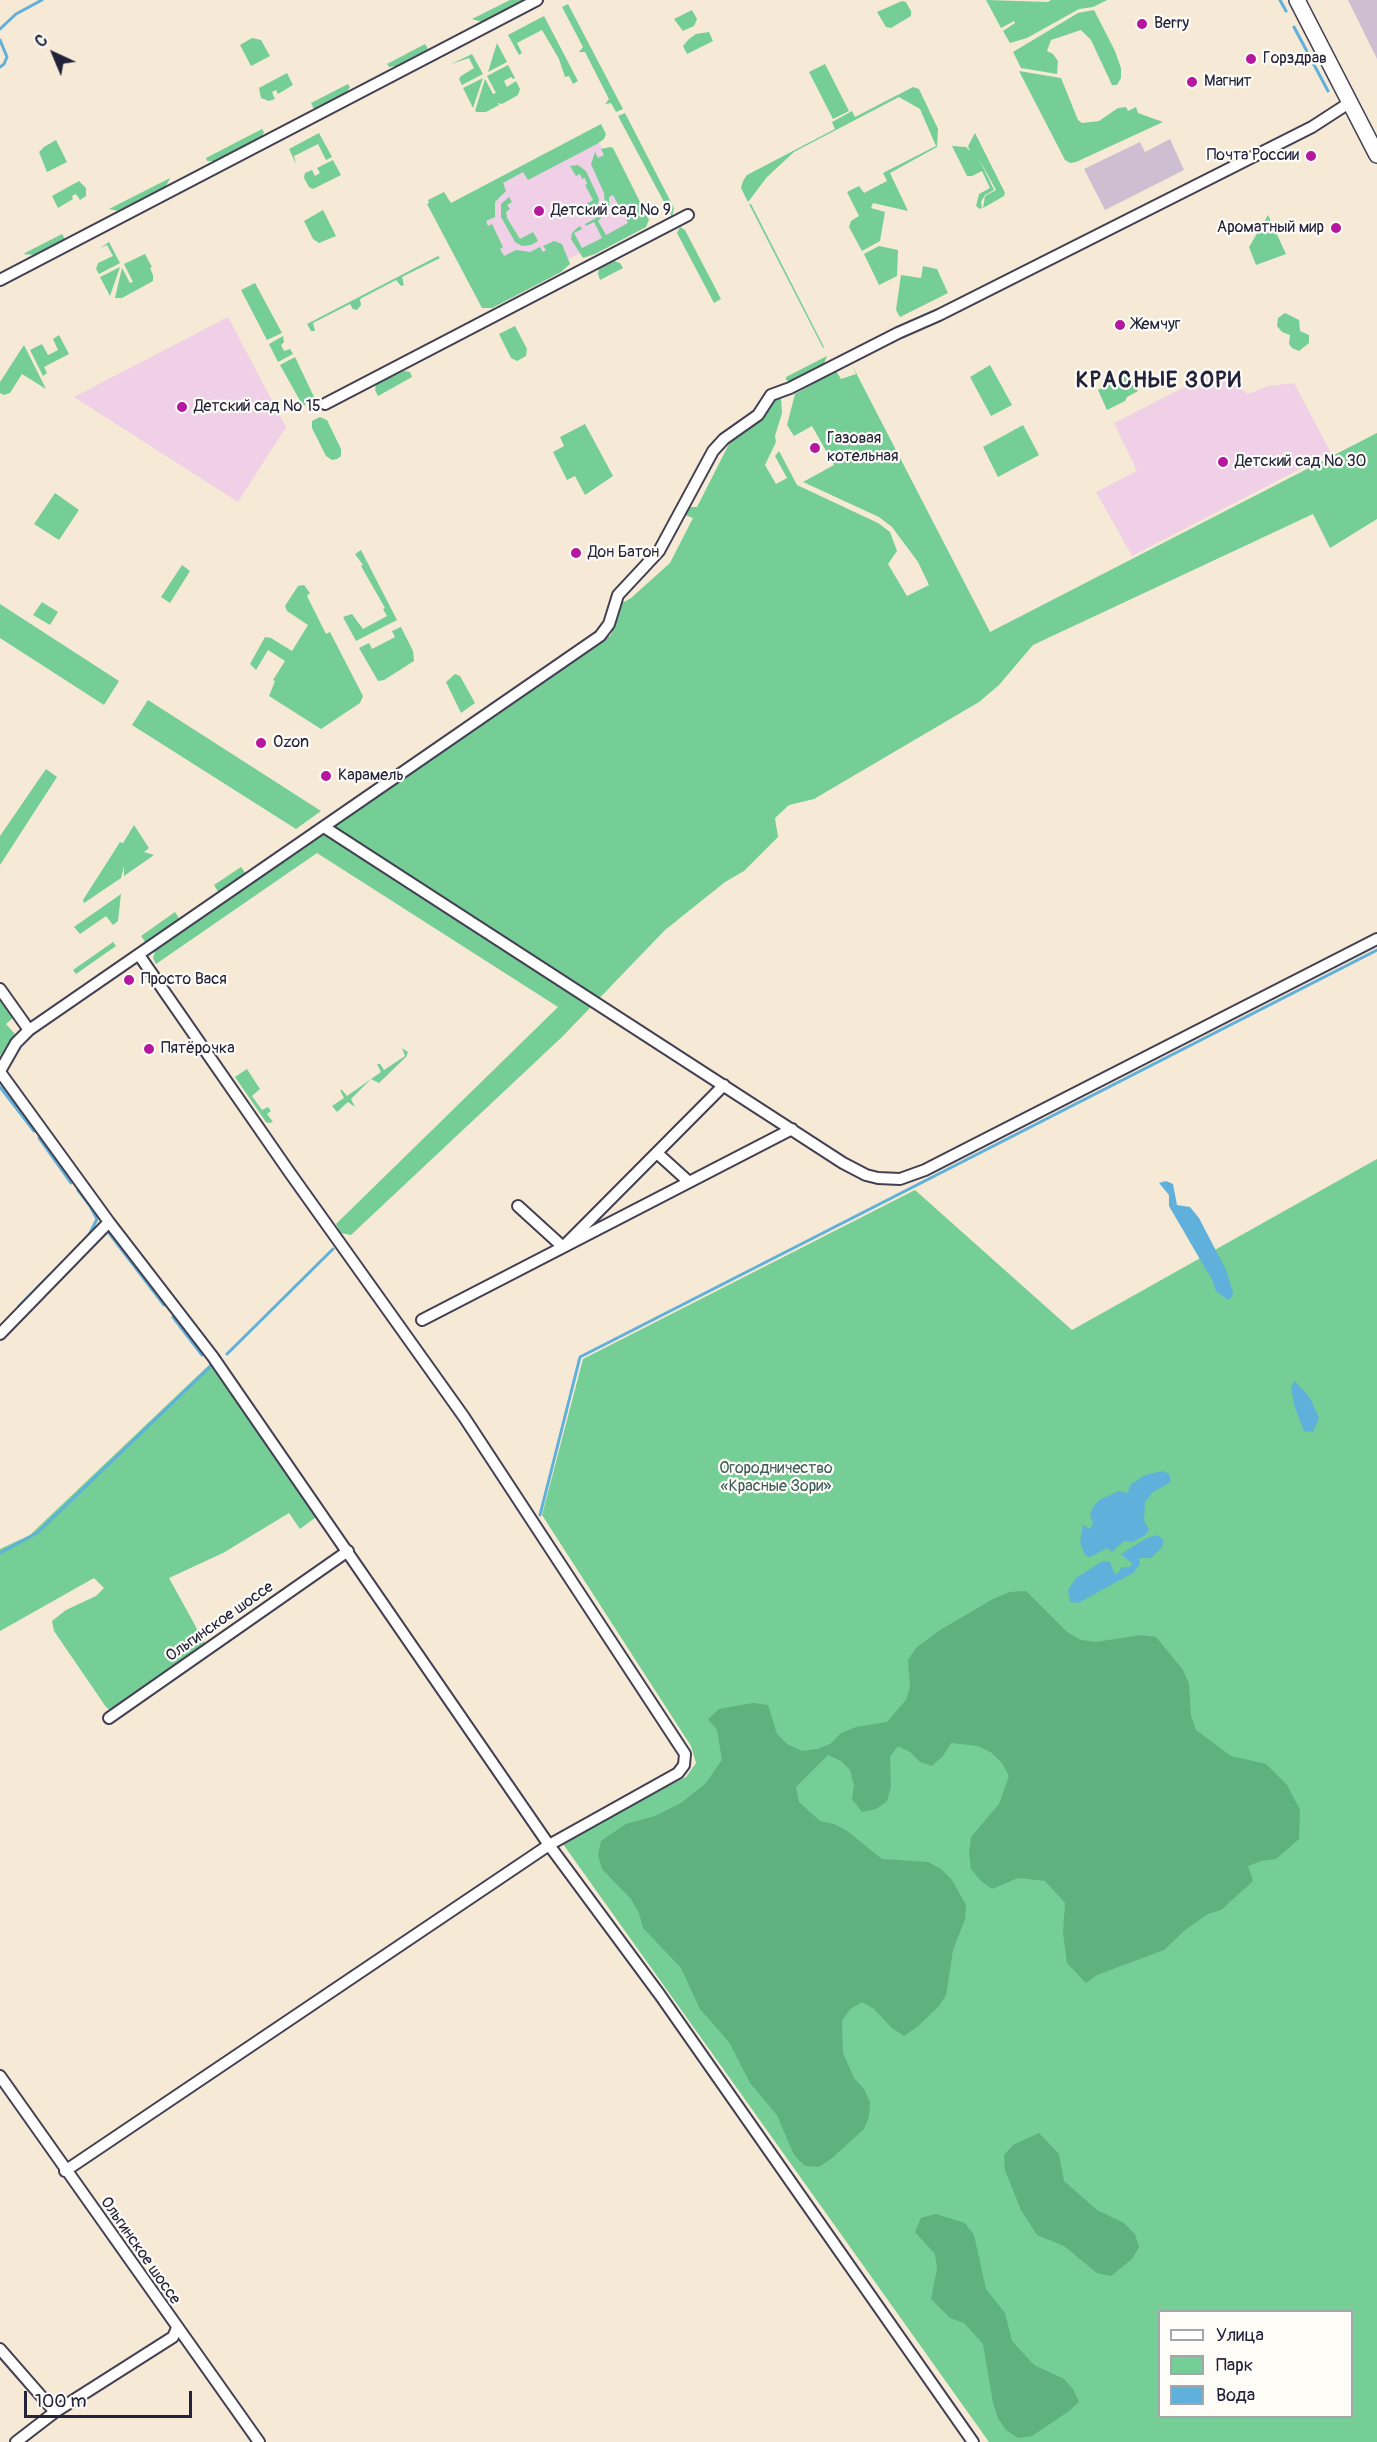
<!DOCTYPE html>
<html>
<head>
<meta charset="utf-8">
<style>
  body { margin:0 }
  #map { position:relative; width:1377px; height:2442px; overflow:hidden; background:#f6ead6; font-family:Pangolin,sans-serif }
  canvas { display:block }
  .legend { position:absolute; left:1158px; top:2310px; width:195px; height:108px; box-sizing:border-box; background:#fdfcf7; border:2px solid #a5a5ac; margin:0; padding:8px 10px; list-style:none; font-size:18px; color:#22223b }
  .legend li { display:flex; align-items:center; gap:12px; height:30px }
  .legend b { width:30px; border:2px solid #a5a5ac }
  .north { position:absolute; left:24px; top:24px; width:60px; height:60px; -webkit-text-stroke:4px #fdfcf7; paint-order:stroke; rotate:316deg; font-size:16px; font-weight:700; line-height:24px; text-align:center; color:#22223b }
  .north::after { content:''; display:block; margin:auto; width:21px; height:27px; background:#22223b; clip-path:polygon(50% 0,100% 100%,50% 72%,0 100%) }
  .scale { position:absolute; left:24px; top:2391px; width:168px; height:27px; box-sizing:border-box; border:3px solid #22223b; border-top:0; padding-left:8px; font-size:18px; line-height:21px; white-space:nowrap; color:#22223b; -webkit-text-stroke:4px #fdfcf7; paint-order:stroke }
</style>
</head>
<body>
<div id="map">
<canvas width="1377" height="2442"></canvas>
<ul class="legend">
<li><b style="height:8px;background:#fff"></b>Улица</li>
<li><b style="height:16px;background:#74ce95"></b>Парк</li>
<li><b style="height:16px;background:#5fb0da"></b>Вода</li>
</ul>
<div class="north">С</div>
<div class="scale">100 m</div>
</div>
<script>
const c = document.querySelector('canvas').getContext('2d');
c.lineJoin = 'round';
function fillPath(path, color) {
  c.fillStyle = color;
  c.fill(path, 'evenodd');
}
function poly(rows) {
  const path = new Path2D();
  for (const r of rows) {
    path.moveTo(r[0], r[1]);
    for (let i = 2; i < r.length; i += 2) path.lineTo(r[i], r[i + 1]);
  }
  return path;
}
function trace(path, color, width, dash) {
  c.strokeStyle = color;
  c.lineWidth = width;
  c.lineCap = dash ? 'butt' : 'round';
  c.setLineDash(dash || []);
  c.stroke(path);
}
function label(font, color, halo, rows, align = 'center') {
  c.font = font + ' Pangolin,sans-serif';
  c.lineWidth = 4.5;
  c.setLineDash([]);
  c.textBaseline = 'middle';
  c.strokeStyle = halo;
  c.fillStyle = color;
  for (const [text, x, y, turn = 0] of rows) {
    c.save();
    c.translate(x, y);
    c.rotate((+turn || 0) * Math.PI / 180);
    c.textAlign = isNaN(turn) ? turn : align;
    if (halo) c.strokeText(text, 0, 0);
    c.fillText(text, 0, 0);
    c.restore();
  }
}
const built = poly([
  [597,138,606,156,632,226,498,296,450,204],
  [228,317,286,427,238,502,74,397],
  [1222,368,1228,380,1248,394,1268,386,1294,383,1331,453,1132,556,1096,492,1137,471,1114,423]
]);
const industrial = poly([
  [1348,0,1377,0,1377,59],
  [1170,139,1184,170,1105,210,1084,169,1140,142,1145,152]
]);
const green = poly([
  [510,0,524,0,482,22,472,19],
  [986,0,1048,2,1051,0,1107,0,1093,7,1079,9,1027,38,1010,43,1003,31,1015,23,1014,21,1001,28],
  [902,1,906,2,911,11,911,16,891,28,886,27,877,12],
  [568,4,623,109,616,112,611,103,605,104,609,99,585,52,579,52,583,47,562,7],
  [692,10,697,19,694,26,683,31,674,19],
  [1094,10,1115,51,1121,68,1121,78,1117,85,1112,85,1091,40,1081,30,1051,40,1047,51,1053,54,1058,61,1057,74,1021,68,1013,52,1078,13],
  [544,16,578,81,573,84,569,76,565,77,559,59,542,30,517,43,522,53,519,55,508,35],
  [709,32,713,41,687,54,683,46,689,39,696,34],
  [252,38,261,40,270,56,251,66,240,45],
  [497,43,507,62,488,72],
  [425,44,428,49,397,66,389,67,387,64],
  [472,54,483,74,462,85,459,79,461,76,474,68,469,58,451,64],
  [825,64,849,111,833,119,809,72],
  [508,65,515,78,513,79,511,77,504,81,507,87,516,81,520,89,518,95,502,104,498,103,499,105,486,112,477,112,475,111,485,79,493,94,496,93,487,76],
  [1019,71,1061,78,1078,120,1082,123,1099,121,1118,108,1126,107,1128,111,1136,107,1138,113,1163,122,1076,162,1070,163,1065,160],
  [287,73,293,85,278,94,276,90,272,92,275,99,269,101,261,98,259,88],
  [483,78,473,108,463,88],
  [348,84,350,87,346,93,314,109,311,103],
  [913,87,919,89,938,129,937,147,890,173,908,211,873,203,871,208,885,212,880,241,862,251,849,227,851,221,859,216,847,192,859,186,864,193,887,181,883,173,936,146,920,109,899,97,794,152,767,177,748,202,741,188,743,181,747,175,835,129,832,122,852,111,855,117],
  [625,113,674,208,672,217,618,116],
  [601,124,606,134,604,139,597,144,528,180,523,172,503,183,506,191,495,202,495,217,486,221,488,226,492,224,503,247,500,249,504,256,516,250,530,252,540,247,543,252,546,250,543,246,554,241,562,244,570,264,561,272,492,308,482,308,427,204,429,203,428,200,444,192,451,203],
  [262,129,264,132,262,136,215,161,207,161,206,158],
  [319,133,332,157,326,160,318,144,294,156,296,164,289,149],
  [975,133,1005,193,1004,196,983,208,985,196,996,190,979,159,994,190,985,195,981,202,982,208,980,209,976,206,979,194,990,188,982,171,972,176,967,176,952,146,966,147,970,151,968,146],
  [56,140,67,162,47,172,39,152,44,147],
  [610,147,613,148,649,220,646,227,595,254,583,258,571,239,572,233,576,229,580,226,582,229,574,233,582,248,602,238,594,222,586,226,585,224,600,216,604,208,608,210,598,221,606,235,628,223,613,195,609,197,609,206,605,205,604,193,591,164,595,152,598,158,604,155,601,149],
  [333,160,341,175,313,189,309,187,304,178,305,173,312,170,315,176,320,173,317,168],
  [578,165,586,171,599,199,597,209,588,215,583,206,593,200,585,185,587,184,585,178,582,179,580,174,576,176,570,166],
  [170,178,166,186,118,211,109,209],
  [79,181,86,188,86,196,80,200,76,194,72,196,73,199,58,208,52,196],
  [509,197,512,202,507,205,510,209,506,212,507,218,520,239,533,232,538,241,531,245,522,246,515,242,501,217,501,204],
  [751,204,824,347,823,348,749,204],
  [323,210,336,236,319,243,313,239,304,221],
  [1268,215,1286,254,1256,265,1249,247],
  [680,227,685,230,721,299,714,303,677,233],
  [62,234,65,239,34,255,23,254],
  [109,242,120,263,99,274,96,269,98,263,113,256,107,245,100,248],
  [879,246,898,250,897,276,879,285,864,254],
  [145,254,152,267,150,268,153,275,153,281,122,298,115,298,122,268,130,283,133,282,124,264],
  [438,256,440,258,402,277,404,285,401,286,396,280,360,299,361,305,357,310,353,309,350,304,313,323,315,331,311,331,307,324],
  [614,261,620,263,623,268,600,280,598,274,599,269],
  [923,266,937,269,948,293,900,317,896,310,901,275,921,278],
  [120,267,110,296,100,277],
  [255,283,282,333,267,340,241,290],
  [1285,313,1299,320,1300,331,1309,335,1309,343,1299,351,1292,348,1289,344,1290,335,1282,332,1277,326,1278,318],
  [515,326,527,349,526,356,517,361,511,358,499,334],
  [59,335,69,354,44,367,47,373,43,376,30,350,42,344,48,355,58,350,53,339],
  [283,336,284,342,281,345,284,351,290,349,293,354,278,362,269,344],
  [24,345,46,389,22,374,10,393,4,395,0,393,0,382],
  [827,356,823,366,792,382,786,380,786,377],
  [295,357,315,399,303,406,280,365],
  [852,365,990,632,1377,433,1377,519,1330,548,1313,514,1033,645,999,685,979,702,814,799,789,805,775,818,778,837,744,871,725,882,665,930,562,1037,351,1235,341,1233,336,1224,558,1007,317,853,156,964,153,958,155,951,611,635,619,600,624,602,631,598,670,563,693,518,685,515,687,507,697,507,730,442,756,423,775,397,781,398,782,413,775,436,776,442,765,465,776,484,787,478,775,456,779,451,797,485,878,523,890,532,897,551,888,564,907,596,929,585,918,562,892,527,879,517,803,482,834,465,812,426,794,436,787,425,795,394,836,371,841,379,856,374],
  [990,365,1012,405,991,416,970,377],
  [404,371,410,372,412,377,378,396,375,390,376,384],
  [1129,374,1138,391,1127,397,1125,401,1107,410,1098,390],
  [320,417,327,420,341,449,341,456,337,459,332,460,326,456,312,428,312,421],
  [585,424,613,476,585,495,575,476,567,480,553,452,564,446,560,437],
  [1023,425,1039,455,998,477,983,447],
  [55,493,79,510,59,540,34,524],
  [361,550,397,620,356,641,343,617,352,614,363,629,387,616,383,609,385,608,361,566,363,565,355,554],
  [182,565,190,571,170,603,161,597],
  [304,585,310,593,307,596,326,634,330,632,363,696,360,703,321,729,269,696,275,681,273,680,285,661,268,650,256,670,250,664,265,637,271,638,292,651,308,625,287,611,285,606,298,586],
  [42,602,58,612,50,625,33,615],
  [0,604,119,681,104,705,0,638],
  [401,627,413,651,414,661,384,680,378,681,359,648,369,643,372,649,395,637,392,631],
  [455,674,460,676,475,703,461,713,446,682],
  [148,700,321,811,296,829,132,725],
  [46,769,57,777,0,865,0,836],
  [134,825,149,848,144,852,154,855,124,876,124,866,121,878,84,903,83,900,120,842,123,843],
  [241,867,246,874,219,893,214,885],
  [121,894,118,921,113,925,106,916,80,934,74,927],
  [175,912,180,920,146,943,141,936],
  [113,942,116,946,76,974,73,970],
  [0,1000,13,1018,6,1024,15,1034,0,1056],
  [402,1048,408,1052,406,1057,379,1083,371,1079,351,1099,355,1107,348,1102,337,1112,332,1106,344,1098,340,1090,342,1090,347,1096,381,1072,377,1064,380,1064,384,1070,405,1056],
  [247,1069,260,1089,252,1096,262,1110,268,1107,271,1111,267,1114,273,1122,269,1123,266,1122,235,1077],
  [1377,1159,1377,2442,989,2442,563,1844,569,1834,686,1777,696,1763,691,1746,542,1515,583,1359,915,1190,1072,1330],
  [1160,2312,1352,2312,1352,2416,1160,2416],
  [211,1363,316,1517,300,1529,289,1513,223,1553,169,1578,207,1647,111,1711,106,1707,54,1631,52,1621,66,1610,96,1596,104,1588,94,1578,0,1631,0,1549,30,1535]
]);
const forest = poly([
  [1026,1591,1067,1632,1081,1640,1096,1642,1141,1635,1156,1637,1183,1670,1189,1684,1191,1716,1196,1730,1231,1756,1266,1764,1287,1785,1300,1810,1299,1839,1276,1859,1261,1861,1248,1866,1253,1881,1221,1910,1208,1914,1185,1930,1164,1950,1097,1975,1086,1983,1067,1963,1063,1933,1065,1903,1045,1881,1018,1878,992,1889,980,1880,971,1869,969,1854,971,1837,999,1804,1009,1776,1002,1763,992,1753,978,1746,951,1743,943,1756,932,1766,920,1762,910,1752,898,1746,890,1757,891,1787,887,1801,876,1809,862,1812,852,1799,854,1785,850,1770,841,1761,828,1755,796,1787,799,1802,820,1821,834,1824,847,1831,882,1859,928,1862,941,1869,952,1880,966,1905,965,1919,953,1950,946,1995,939,2006,918,2026,904,2036,892,2028,874,2009,862,2002,850,2009,842,2021,843,2053,854,2078,864,2089,870,2102,869,2117,864,2129,832,2158,819,2167,805,2166,794,2155,777,2115,750,2083,729,2042,700,2009,681,1968,643,1928,639,1913,631,1899,602,1869,598,1855,601,1841,626,1824,655,1816,681,1803,705,1784,722,1760,717,1730,708,1719,719,1709,753,1703,768,1705,777,1734,787,1744,802,1751,817,1749,830,1744,841,1733,856,1727,887,1722,906,1700,910,1687,908,1660,916,1648,940,1630,995,1598,1010,1592],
  [1039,2133,1059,2154,1064,2181,1097,2210,1124,2223,1135,2234,1139,2247,1132,2259,1111,2276,1097,2273,1064,2246,1037,2235,1021,2210,1005,2170,1004,2155,1013,2145],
  [936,2214,965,2223,974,2235,986,2289,1005,2313,1012,2341,1034,2365,1064,2379,1073,2389,1079,2402,1069,2411,1032,2436,1018,2438,1006,2430,998,2418,993,2403,983,2344,964,2323,950,2318,931,2299,937,2269,935,2254,915,2232,921,2218]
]);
const water = poly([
  [1166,1181,1173,1184,1177,1205,1190,1207,1199,1218,1226,1270,1233,1292,1232,1297,1228,1300,1216,1291,1212,1280,1169,1206,1169,1195,1159,1183],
  [1295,1381,1310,1398,1319,1418,1313,1432,1304,1431,1295,1408,1291,1387],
  [1163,1471,1169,1474,1171,1482,1153,1492,1145,1502,1144,1520,1149,1530,1144,1536,1132,1542,1124,1541,1112,1552,1107,1548,1090,1557,1085,1555,1080,1542,1083,1525,1090,1529,1093,1523,1090,1515,1093,1507,1099,1500,1119,1491,1128,1493,1130,1485,1145,1475],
  [1157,1535,1164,1540,1162,1547,1151,1558,1139,1558,1140,1564,1133,1573,1078,1603,1070,1602,1068,1590,1076,1578,1103,1561,1110,1562,1114,1573,1118,1573,1122,1567,1129,1567,1133,1564,1121,1554,1147,1538]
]);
const stream = poly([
  [1280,0,1286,11],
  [1294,27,1328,91],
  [0,29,16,14,42,0],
  [0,40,7,57,4,64,0,67],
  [0,1087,34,1131],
  [39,1138,71,1183],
  [78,1190,90,1206,97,1219,88,1237],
  [109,1233,164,1305],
  [19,1306,50,1275],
  [173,1317,202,1355],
  [227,1354,333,1249],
  [540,1515,580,1357,1377,950],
  [0,1553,37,1533,211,1366]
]);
const street = poly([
  [0,280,537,0],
  [325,404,688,215],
  [324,827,843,1163,866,1175,878,1178,900,1179,925,1170,1377,939],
  [0,989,29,1030],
  [0,1071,16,1043,29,1030,600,636,609,624,618,595,659,551,713,451,724,439,758,415,771,395,790,388,898,333,939,315,1312,127,1349,103],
  [0,1072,109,1222,213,1357,549,1845,660,1995,973,2442],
  [657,1153,689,1182],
  [518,1206,563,1247,724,1085],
  [422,1320,792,1129],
  [0,1334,109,1222],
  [109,1718,348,1551],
  [0,2076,259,2442],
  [65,2171,549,1845,678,1773,684,1765,685,1754,464,1417,290,1173,139,955],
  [0,2349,55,2412],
  [16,2442,55,2412,173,2337,177,2328]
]);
const secondary = poly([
  [1297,0,1377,155]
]);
const markers = [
  [1142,24,6,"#b5179e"],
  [1251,59,6,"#b5179e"],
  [1192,82,6,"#b5179e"],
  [1311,156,6,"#b5179e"],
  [539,211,6,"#b5179e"],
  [1336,228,6,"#b5179e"],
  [1120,325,6,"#b5179e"],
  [182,407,6,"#b5179e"],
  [815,448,6,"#b5179e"],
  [1223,462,6,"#b5179e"],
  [576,553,6,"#b5179e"],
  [261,743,6,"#b5179e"],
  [326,776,6,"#b5179e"],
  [129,980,6,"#b5179e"],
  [149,1049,6,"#b5179e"]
];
const poiNames = [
  ["Berry",1154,24],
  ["Горздрав",1263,59],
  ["Магнит",1204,82],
  ["Почта России",1299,156,"right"],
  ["Детский сад № 9",551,211],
  ["Ароматный мир",1324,228,"right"],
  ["Жемчуг",1132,325],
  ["Детский сад № 15",194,407],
  ["Газовая",827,439],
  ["котельная",827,457],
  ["Детский сад № 30",1235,462],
  ["Дон Батон",588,553],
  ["Ozon",273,743],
  ["Карамель",338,776],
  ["Просто Вася",141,980],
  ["Пятёрочка",161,1049]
];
const parkNames = [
  ["Огородничество",776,1469],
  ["«Красные Зори»",776,1487]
];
const streetNames = [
  ["Ольгинское шоссе",220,1622,-35],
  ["Ольгинское шоссе",140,2251,55]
];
const districtNames = [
  ["КРАСНЫЕ ЗОРИ",1159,381]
];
fillPath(built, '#efd0e6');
fillPath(industrial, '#cdbed2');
fillPath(green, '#74ce95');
fillPath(forest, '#5fb17e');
fillPath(water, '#5fb0da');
trace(stream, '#5fb0da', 3);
trace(street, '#424052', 14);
trace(secondary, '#424052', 18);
trace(street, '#fff', 10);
trace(secondary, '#fff', 15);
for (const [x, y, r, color] of markers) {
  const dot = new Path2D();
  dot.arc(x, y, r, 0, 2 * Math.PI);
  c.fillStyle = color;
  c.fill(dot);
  trace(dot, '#fdfcf7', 2);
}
label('16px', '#22223b', '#fdfcf7', poiNames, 'left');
label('16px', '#3f5e5a', '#fdfcf7', parkNames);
label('16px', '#22223b', '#fdfcf7', streetNames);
c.letterSpacing = '1.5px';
label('bold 22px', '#22223b', '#fdfcf7', districtNames);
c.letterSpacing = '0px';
</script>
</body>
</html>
